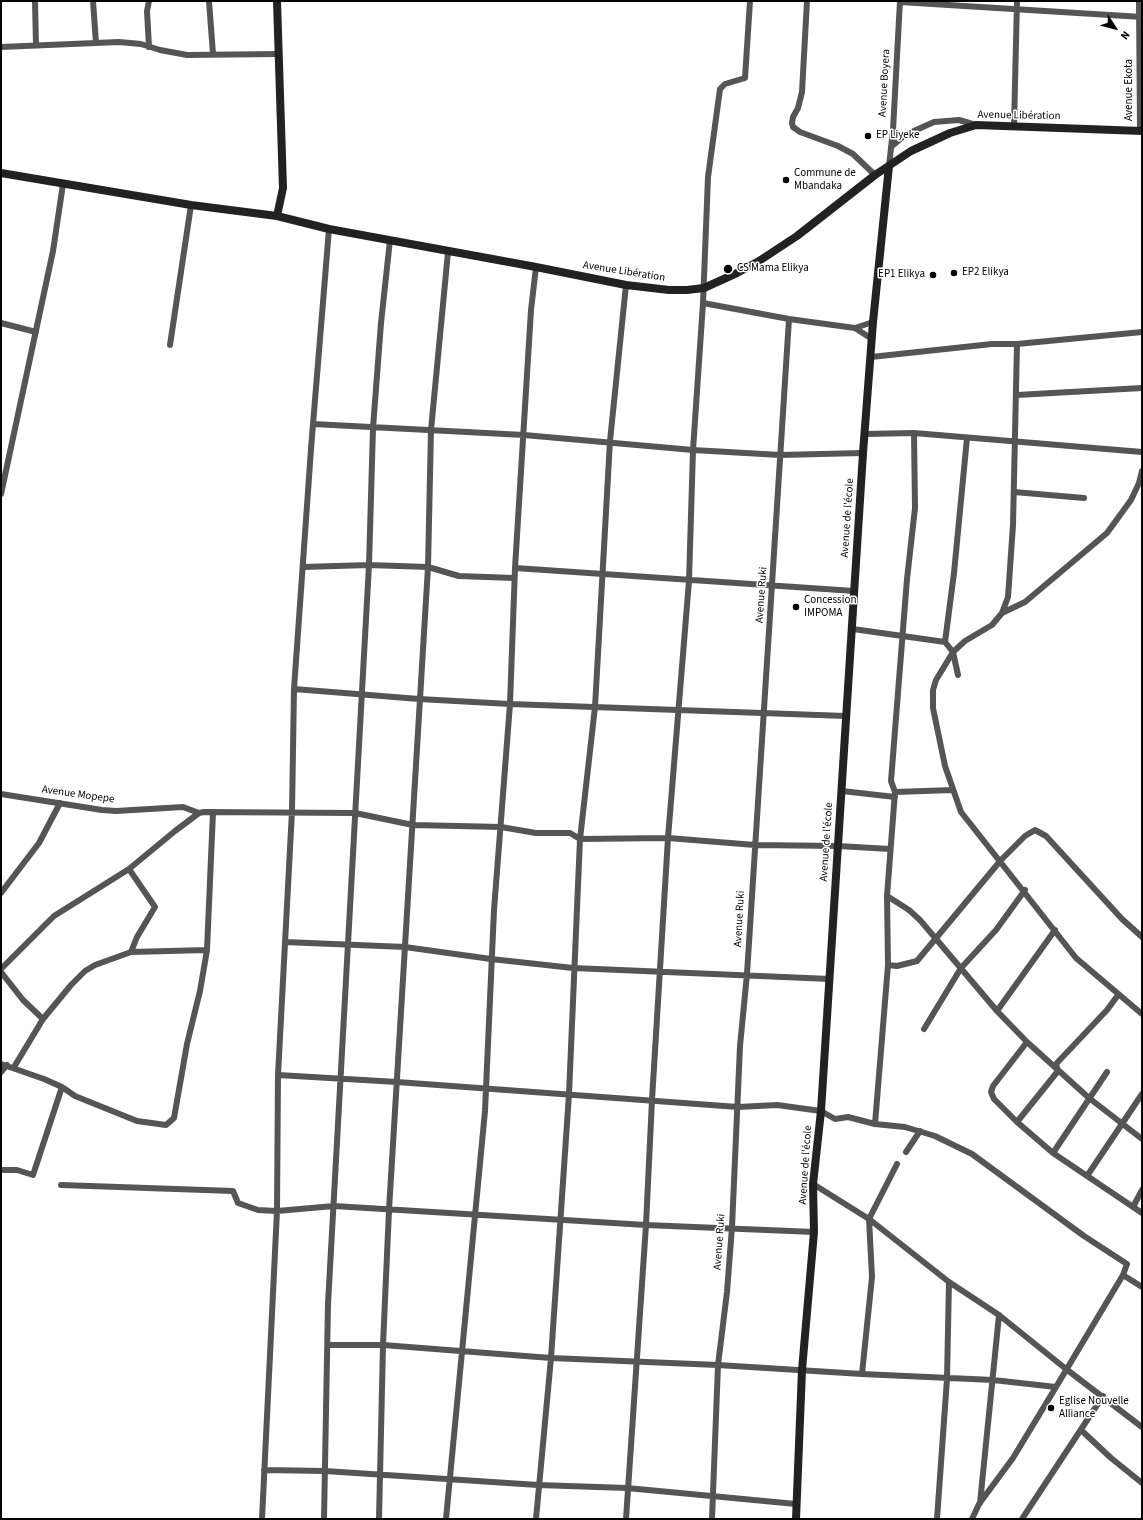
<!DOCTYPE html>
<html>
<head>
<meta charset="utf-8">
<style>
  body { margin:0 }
  #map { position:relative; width:1143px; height:1520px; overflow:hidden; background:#fff; font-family:"Source Sans 3",sans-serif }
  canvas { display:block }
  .frame { position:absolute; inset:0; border:2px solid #000; pointer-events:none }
  .north { position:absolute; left:1095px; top:8px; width:40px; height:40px; -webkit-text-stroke:3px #fff; paint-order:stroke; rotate:126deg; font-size:11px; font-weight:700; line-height:16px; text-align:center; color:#000 }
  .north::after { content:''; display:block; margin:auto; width:14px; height:18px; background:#000; clip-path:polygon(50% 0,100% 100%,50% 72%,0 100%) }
</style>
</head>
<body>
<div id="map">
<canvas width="1143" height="1520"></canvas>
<div class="frame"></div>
<div class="north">N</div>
</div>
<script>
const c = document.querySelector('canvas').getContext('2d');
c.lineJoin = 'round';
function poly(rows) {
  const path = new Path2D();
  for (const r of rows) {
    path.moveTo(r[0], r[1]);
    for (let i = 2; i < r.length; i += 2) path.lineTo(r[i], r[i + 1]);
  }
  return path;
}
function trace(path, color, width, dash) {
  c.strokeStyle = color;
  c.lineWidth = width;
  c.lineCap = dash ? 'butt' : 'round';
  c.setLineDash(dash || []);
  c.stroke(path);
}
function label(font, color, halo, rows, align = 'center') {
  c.font = font + ' "Source Sans 3",sans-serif';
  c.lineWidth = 3;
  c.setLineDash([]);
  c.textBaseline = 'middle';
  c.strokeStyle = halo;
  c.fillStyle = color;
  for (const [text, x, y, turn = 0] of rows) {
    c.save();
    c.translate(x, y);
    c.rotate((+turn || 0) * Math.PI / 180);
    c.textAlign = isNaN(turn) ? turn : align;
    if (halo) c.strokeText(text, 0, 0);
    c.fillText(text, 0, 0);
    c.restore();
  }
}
const street = poly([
  [35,1,36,45],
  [93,1,96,43],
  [149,1,147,11,149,47],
  [209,1,213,54],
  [807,1,802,92,798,108,793,117,792,123,793,127,800,132,838,146,853,154,875,175],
  [1139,1,1140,131],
  [900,2,1142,17],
  [1,47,119,42,141,44,160,50,187,55,278,54],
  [1014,126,1017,1],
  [891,147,905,135,934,122,959,120,976,125],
  [889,166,893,130,900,1],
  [703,303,789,319,855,328,872,339],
  [1,323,36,332],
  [855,328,873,322],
  [1017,344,1013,525,1008,597,1002,613,992,625,965,641,953,652,936,680,933,690,933,708,945,766,961,812,1076,958,1142,1014],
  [170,345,191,205],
  [871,357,992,344,1017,344,1142,332],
  [1017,395,1142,388],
  [313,424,524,435,693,450,780,455,863,453],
  [865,434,914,433,1142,452],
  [1014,492,1084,498],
  [1,494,53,251,63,184],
  [303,567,369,565,428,567,459,576,514,578],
  [515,568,854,591],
  [1002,613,1025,602,1107,533,1131,500,1139,483,1142,471],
  [853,629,945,642,953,652,958,675],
  [945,642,954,573,967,438],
  [294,689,419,699,510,704,846,716],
  [953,790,895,792,887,896,888,965,897,966,917,961,1001,860,1025,836,1035,830,1046,836,1122,919,1142,937],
  [842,791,895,797],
  [895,792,891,781,907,579,915,508,914,433],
  [1,794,102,810,116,811,183,807,199,813],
  [129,869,155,907,137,937,131,952],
  [1,893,39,843,60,803],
  [887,896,909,910,920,920,997,1011,1027,1042,1089,1098,1142,1139],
  [285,942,405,947,491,959,573,968,830,979],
  [1,969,54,916,129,869,175,831,199,813,204,812,355,813,413,825,501,827,536,833,570,833,580,839,668,838,755,845,838,846,890,849],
  [1,972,23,1000,43,1019],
  [997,1011,1055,930],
  [924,1029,961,968,996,930,1025,890],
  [1027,1042,993,1086,991,1092,994,1099,1017,1122,1053,1153,1142,1213],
  [1,1064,44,1079,62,1087,75,1096,137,1121,166,1125,174,1118,187,1044,200,991,207,950,213,812],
  [14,1067,43,1019,71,985,85,971,95,965,131,952,207,950],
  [1,1072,7,1065],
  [278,1075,397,1082,738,1107,777,1105,821,1111,835,1119,848,1117,875,1124,905,1127,935,1136,972,1154,1084,1236,1127,1264,1123,1275,1056,1387,1013,1458,979,1504,972,1519],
  [1017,1122,1058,1071,1056,1064,1107,1010,1118,995],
  [875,1124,888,965],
  [906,1152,920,1131],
  [1053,1153,1107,1072],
  [1,1170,17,1170,33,1175,62,1087],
  [1087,1176,1142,1094],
  [813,1184,869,1219,949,1282,999,1315,1066,1369,1142,1427],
  [61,1185,233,1191,238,1203,258,1210,277,1211,334,1206,646,1225,814,1232],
  [1133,1207,1142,1190],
  [1123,1275,1142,1287],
  [328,1345,383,1345,551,1358,718,1365,862,1374,993,1380,1056,1387],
  [862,1374,872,1277,869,1219,897,1164],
  [1081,1430,1111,1458,1142,1483],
  [264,1470,325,1471,538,1485,627,1488,796,1504],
  [980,1503,999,1315],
  [262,1519,277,1211,278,1075,292,811,294,689,311,449,329,229],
  [324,1519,328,1304,369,565,373,428,381,323,390,240],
  [379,1519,383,1345,389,1210,428,567,431,430,448,252],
  [446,1519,485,1111,494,910,510,704,515,568,531,310,536,267],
  [536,1519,551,1358,569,1094,580,839,595,707,610,441,626,285],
  [626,1519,646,1225,652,1100,668,838,689,581,693,450,703,303,708,177,720,89,725,84,745,78,750,1],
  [712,1519,718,1365,727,1292,732,1227,740,1046,747,974,789,319],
  [937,1519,947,1379,949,1282],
  [1022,1519,1103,1396]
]);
const secondary = poly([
  [1,173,191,205,277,216,329,229,536,267,626,285,669,290,687,290,704,288,737,273,759,261,797,236,875,175,911,151,950,133,976,125,1142,131],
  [277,216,283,188,277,1],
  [796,1519,802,1370,814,1232,813,1184,821,1111,863,453,873,322,889,166]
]);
const markers = [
  [868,136,4,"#000"],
  [786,180,4,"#000"],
  [728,269,5,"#000"],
  [954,273,4,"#000"],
  [933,275,4,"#000"],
  [796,607,4,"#000"],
  [1051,1408,4,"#000"]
];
const streetNames = [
  ["Avenue Boyera",885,83,-87],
  ["Avenue Ekota",1130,90,-90],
  ["Avenue Libération",1019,116,1],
  ["Avenue Libération",624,272,9],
  ["Avenue de l'école",848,518,-86],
  ["Avenue Ruki",762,595,-86],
  ["Avenue Mopepe",78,795,8],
  ["Avenue de l'école",827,842,-86],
  ["Avenue Ruki",740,919,-87],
  ["Avenue de l'école",806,1165,-86],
  ["Avenue Ruki",720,1242,-86]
];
const poiNames = [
  ["EP Liyeke",876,136],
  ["Commune de",794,174],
  ["Mbandaka",794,187],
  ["CS Mama Elikya",737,269],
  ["EP2 Elikya",962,273],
  ["EP1 Elikya",925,275,"right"],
  ["Concession",804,601],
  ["IMPOMA",804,614],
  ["Eglise Nouvelle",1059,1402],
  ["Alliance",1059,1415]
];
trace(street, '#555', 6);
trace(secondary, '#222', 8);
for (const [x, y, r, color] of markers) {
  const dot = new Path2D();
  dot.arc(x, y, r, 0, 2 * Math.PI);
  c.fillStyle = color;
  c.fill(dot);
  trace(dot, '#fff', 1.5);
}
label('11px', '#000', '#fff', streetNames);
label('11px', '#000', '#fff', poiNames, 'left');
</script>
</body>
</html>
